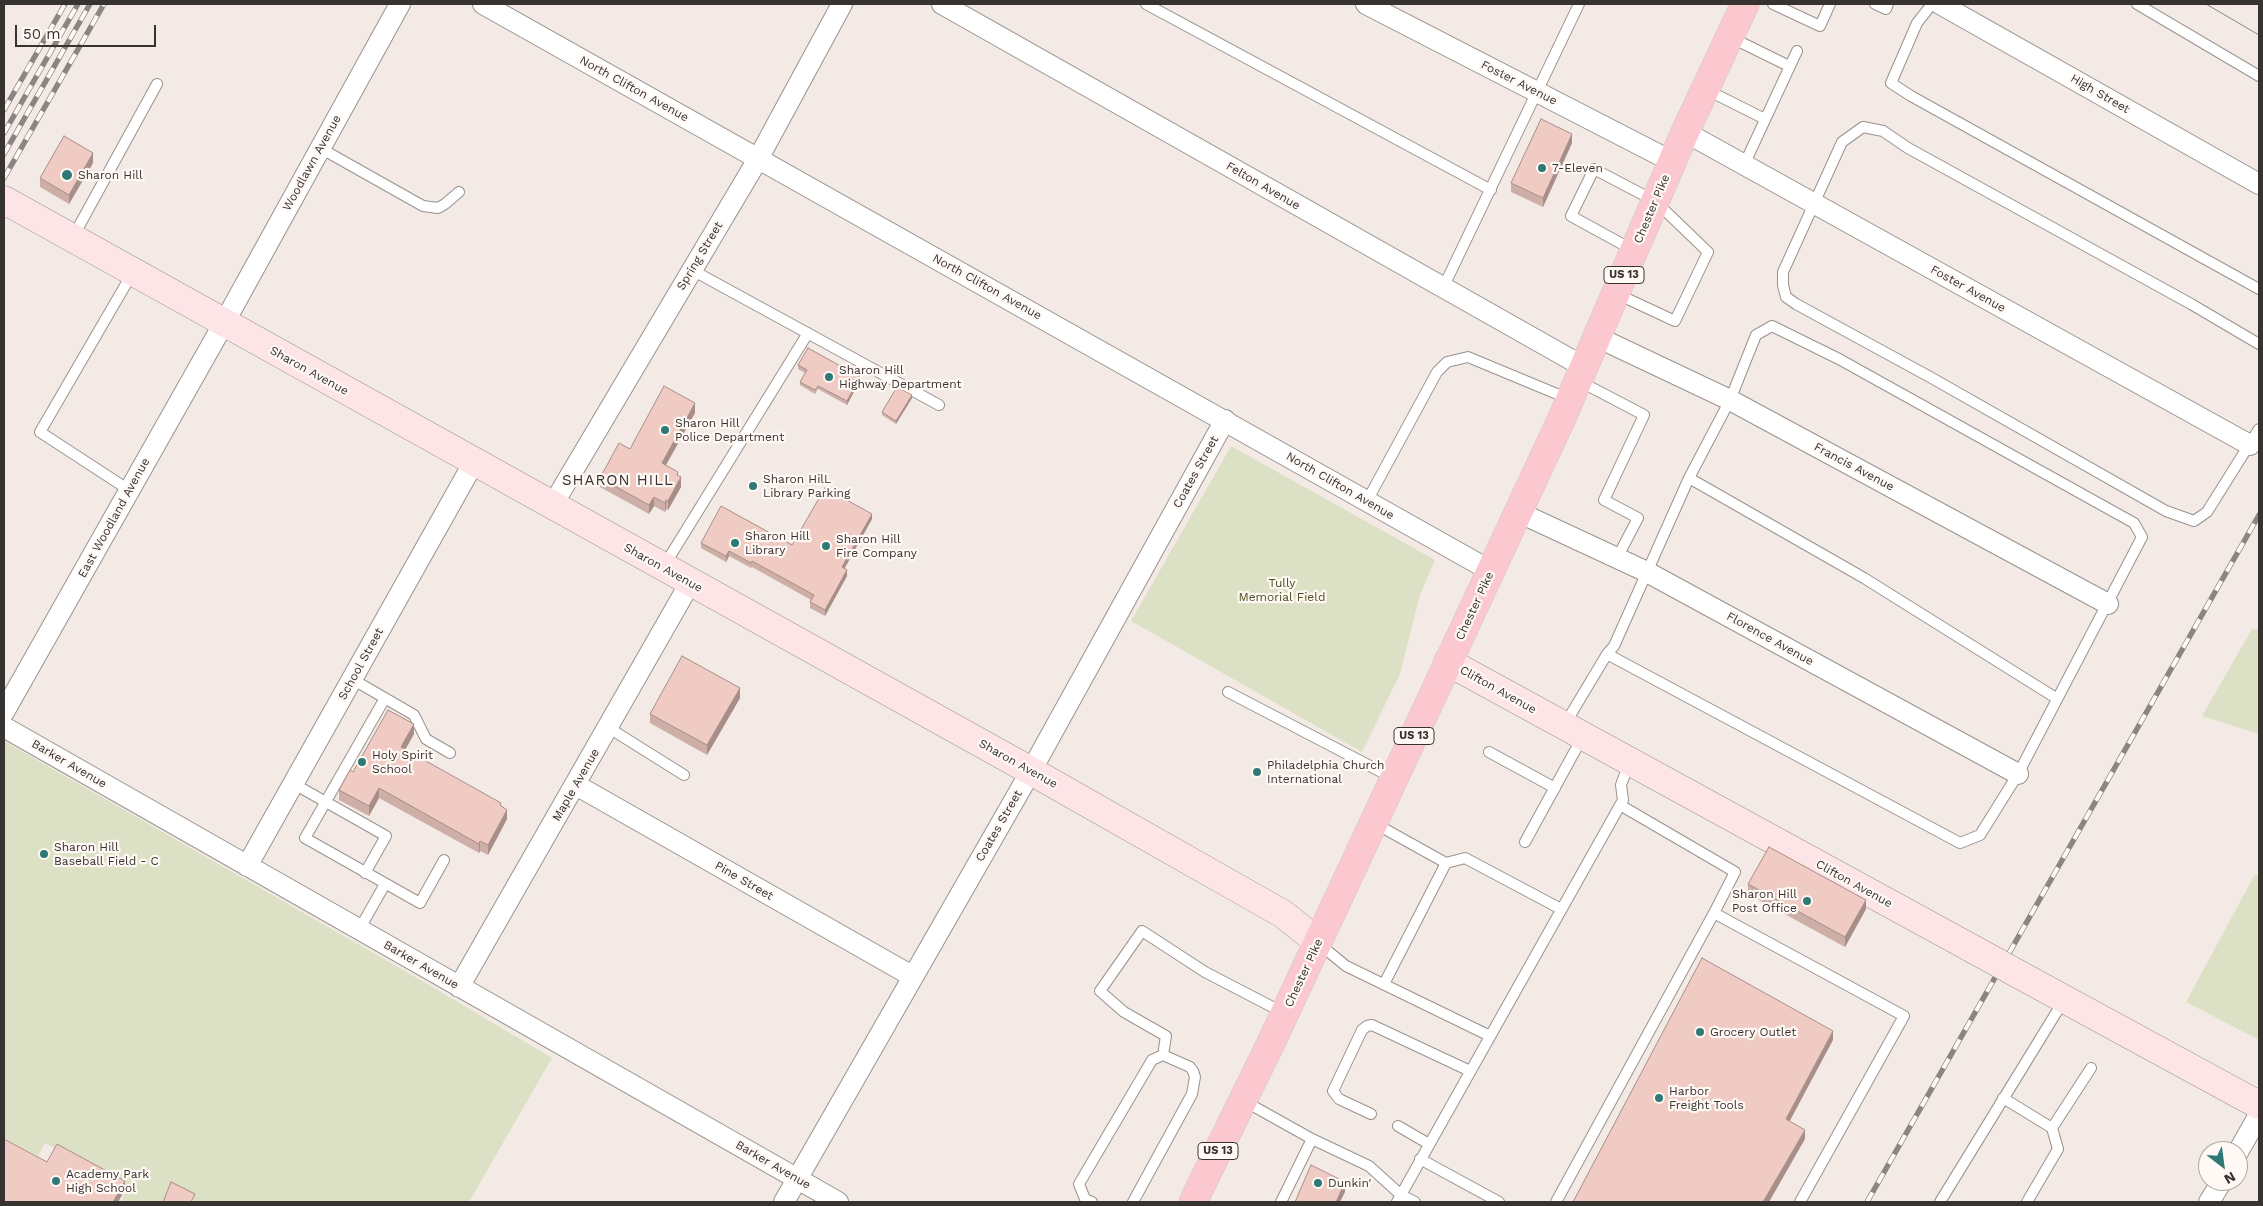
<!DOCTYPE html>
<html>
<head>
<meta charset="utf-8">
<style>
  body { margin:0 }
  #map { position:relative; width:2263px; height:1206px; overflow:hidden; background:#f3eae5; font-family:"Work Sans",sans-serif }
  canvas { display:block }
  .frame { position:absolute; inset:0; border:5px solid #363331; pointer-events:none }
  .north { position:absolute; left:2198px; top:1141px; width:50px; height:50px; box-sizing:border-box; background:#fff8f4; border:1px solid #afa9a6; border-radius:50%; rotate:150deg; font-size:14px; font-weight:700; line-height:20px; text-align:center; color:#363331 }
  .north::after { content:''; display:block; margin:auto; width:18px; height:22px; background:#2e7875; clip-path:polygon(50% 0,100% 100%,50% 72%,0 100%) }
  .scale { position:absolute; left:15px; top:25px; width:141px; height:22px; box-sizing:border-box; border:2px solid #363331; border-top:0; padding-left:6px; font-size:15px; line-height:18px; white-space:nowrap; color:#363331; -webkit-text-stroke:4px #fff8f4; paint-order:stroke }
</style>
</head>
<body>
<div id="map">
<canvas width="2263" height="1206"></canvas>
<div class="frame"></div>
<div class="north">N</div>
<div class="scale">50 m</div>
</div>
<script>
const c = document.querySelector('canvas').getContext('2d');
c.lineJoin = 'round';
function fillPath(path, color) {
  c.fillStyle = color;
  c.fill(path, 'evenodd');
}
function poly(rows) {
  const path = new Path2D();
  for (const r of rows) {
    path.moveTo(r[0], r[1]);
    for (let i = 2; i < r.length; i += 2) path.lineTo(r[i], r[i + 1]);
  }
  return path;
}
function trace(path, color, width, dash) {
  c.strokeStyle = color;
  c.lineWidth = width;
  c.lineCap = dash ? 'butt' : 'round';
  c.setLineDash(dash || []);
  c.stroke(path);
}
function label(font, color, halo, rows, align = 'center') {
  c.font = font + ' "Work Sans",sans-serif';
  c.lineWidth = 4.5;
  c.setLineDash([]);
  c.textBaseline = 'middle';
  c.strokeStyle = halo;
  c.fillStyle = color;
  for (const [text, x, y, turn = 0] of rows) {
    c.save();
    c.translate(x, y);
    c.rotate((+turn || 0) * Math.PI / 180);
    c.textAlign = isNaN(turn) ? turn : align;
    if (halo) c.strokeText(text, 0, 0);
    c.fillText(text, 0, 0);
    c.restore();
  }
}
const green = poly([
  [1231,446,1435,560,1420,595,1400,674,1362,752,1131,621],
  [2252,629,2259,629,2259,734,2202,716],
  [4,741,424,982,552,1058,469,1202,121,1202,128,1187,45,1143,38,1156,4,1138],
  [2255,874,2259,876,2259,1040,2186,1002]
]);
const lane = poly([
  [1146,4,1491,190],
  [1773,4,1820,26,1830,4],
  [1875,4,1886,9,1888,4],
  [1932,4,1917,23,1891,83,1911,96,2259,289],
  [2137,4,2259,76],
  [1730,37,1789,66],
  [1705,89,1765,119],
  [320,148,423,206,438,208,445,204,459,192],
  [1744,165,1797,51],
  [73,237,157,84],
  [692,270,939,405],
  [1443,288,1579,4],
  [1617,294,1675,321,1708,252,1655,201,1594,169,1571,216,1633,250],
  [1772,326,1839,359,2134,523,2142,537,2018,774,1980,835,1960,843,1607,654,1614,646,1689,478,1730,400,1756,335,1772,326],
  [2259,344,2191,304,1908,148,1883,131,1863,127,1842,142,1783,272,1783,285,1786,297,1796,304,1930,377,2166,511,2194,521,2207,512,2259,429],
  [1579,381,1644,415,1604,500,1638,518,1617,558],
  [1689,478,1864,578,2056,698],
  [129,490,40,432,133,272],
  [1367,501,1437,372,1447,362,1468,357,1569,399],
  [664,566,808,333],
  [352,679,414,715,426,739,450,753],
  [1228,692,1393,778],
  [385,698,305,838,420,903,444,860],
  [1565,724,1607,654],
  [609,728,684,775],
  [1489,752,1555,788],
  [294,784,386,836,365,873],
  [1620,805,1735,872,1714,913,1904,1016,1800,1202],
  [1374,823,1446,863,1465,858,1561,909],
  [1525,842,1582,738],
  [359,930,385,884],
  [1318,943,1346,966,1490,1036],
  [1384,984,1446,863],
  [1163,1055,1166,1036,1124,1012,1100,991,1142,931,1205,972,1284,1013],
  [2003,1098,2052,1128,2091,1068],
  [1244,1101,1312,1139,1369,1166,1401,1195,1415,1202],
  [1371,1114,1339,1099,1333,1091,1362,1030,1367,1026,1372,1025,1470,1071],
  [1398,1126,1429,1144],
  [1420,1159,1499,1202],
  [1092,1202,1085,1199,1079,1184,1152,1060,1163,1055,1190,1067,1193,1071,1195,1077,1192,1094,1133,1202],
  [1281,1202,1312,1139],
  [1397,1202,1623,800,1621,785,1629,763],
  [1556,1202,1714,913],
  [1940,1202,2064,1000],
  [2027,1202,2058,1149,2052,1128]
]);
const street = poly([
  [483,4,1491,571],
  [942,4,1584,367],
  [1366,4,1673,162],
  [1940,4,2259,184],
  [1685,132,2250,445],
  [1597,337,1730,400,2108,604],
  [552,506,758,159,842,4],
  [1518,512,1647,572,2018,774],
  [4,712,224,323,400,4],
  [4,727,838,1202],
  [576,785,912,976],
  [247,866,474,462],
  [459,987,690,583],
  [2238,1152,2259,1115],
  [784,1202,1031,771,1225,420],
  [2209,1202,2222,1181]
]);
const secondary = poly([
  [4,200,1031,771,1283,914,1318,942],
  [1448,662,1971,948],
  [2020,975,2259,1105]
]);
const primary = poly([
  [1193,1202,1270,1045,1562,418,1685,132,1745,4]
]);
const tram = poly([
  [2206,4,2259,35]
]);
const rail = poly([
  [4,110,65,4],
  [4,133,78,4],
  [4,154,90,4],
  [4,178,104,4],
  [1867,1202,2259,515]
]);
const secondaryBridge = poly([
  [1971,948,2020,975]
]);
const wall = poly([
  [1572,143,1543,207,1511,192,1511,183],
  [93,163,69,204,40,187,40,178],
  [798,365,860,380,847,405,818,389,815,394,800,385,800,382,805,373,798,369],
  [912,398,896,424,882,415,882,412],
  [695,413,666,465,678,476,681,487,668,510,666,509,665,512,654,506,649,514,600,487,600,478],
  [872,519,844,569,847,576,825,616,810,608,810,602,811,600,752,567,751,568,729,556,726,562,701,548,701,543,792,545],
  [740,698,707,755,650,723,650,714],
  [414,734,405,750,501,806,507,819,488,855,480,851,479,853,379,798,369,816,339,800,339,790,353,772],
  [1748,884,1866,909,1845,947,1748,894]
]);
const shadedWall = poly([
  [1572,134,1572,143,1543,207,1543,198],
  [93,153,93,163,69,204,69,195],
  [860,377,860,380,847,405,847,401],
  [912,395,912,398,896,424,896,421],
  [695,403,695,413,662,472,662,463],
  [678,472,678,482,681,477,681,487,668,510,668,501],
  [654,497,654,506,649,514,649,505],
  [666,500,666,509,665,512,665,503],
  [872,514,872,519,842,573,842,567],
  [729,551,729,556,726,562,726,556],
  [847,570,847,576,825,616,825,610],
  [740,688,740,698,707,755,707,745],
  [414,724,414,734,401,757,401,747],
  [379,788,379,798,369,816,369,806],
  [507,810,507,819,488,855,488,845],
  [480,841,480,851,479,853,479,844],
  [1866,900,1866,909,1845,947,1845,937],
  [1833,1031,1833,1040,1786,1128,1786,1119],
  [1805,1130,1805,1139,1769,1202,1763,1202],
  [125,1181,125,1190,118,1202,113,1202],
  [1345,1182,1345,1192,1340,1202,1336,1202]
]);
const building = poly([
  [1541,119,1572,134,1543,198,1511,183,1541,119],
  [64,136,93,153,69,195,40,178,64,136],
  [808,348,860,377,847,401,818,386,815,390,800,382,807,370,798,365,808,348],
  [664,386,695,403,662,463,678,472,677,475,681,477,668,501,666,500,665,503,654,497,649,505,600,478,619,443,630,449,664,386],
  [897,387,912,395,896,421,882,412,897,387],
  [825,488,872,514,842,567,847,570,825,610,810,602,814,595,752,561,751,563,729,551,726,556,701,543,721,506,792,545,825,488],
  [682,656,740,688,707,745,650,714,682,656],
  [388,710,414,724,401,747,501,803,500,805,507,810,488,845,480,841,479,844,379,788,369,806,339,790,350,770,353,772,388,710],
  [1769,847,1866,900,1845,937,1748,884,1769,847],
  [1702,958,1833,1031,1786,1119,1805,1130,1763,1202,1573,1202,1702,958],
  [4,1139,47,1162,57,1144,125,1181,113,1202,4,1202,4,1139],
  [1311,1165,1345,1182,1336,1202,1295,1202,1311,1165],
  [171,1182,195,1194,191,1202,163,1202,171,1182]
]);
const markers = [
  [1542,168,5,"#2e7875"],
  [67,175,6,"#2e7875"],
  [829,377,5,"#2e7875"],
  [665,430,5,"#2e7875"],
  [753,486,5,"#2e7875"],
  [735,543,5,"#2e7875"],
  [826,546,5,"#2e7875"],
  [362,762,5,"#2e7875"],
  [1257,772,5,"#2e7875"],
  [44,854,5,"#2e7875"],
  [1807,901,5,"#2e7875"],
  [1700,1032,5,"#2e7875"],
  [1659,1098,5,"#2e7875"],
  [56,1181,5,"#2e7875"],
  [1318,1183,5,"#2e7875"]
];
const shields = [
  [1624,275,40],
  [1414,736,40],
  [1218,1151,40]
];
const shieldNames = [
  ["US 13",1624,275],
  ["US 13",1414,736],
  ["US 13",1218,1151]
];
const streetNames = [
  ["Foster Avenue",1519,83,27],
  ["North Clifton Avenue",634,89,29],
  ["High Street",2100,94,30],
  ["Woodlawn Avenue",312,163,-61],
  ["Felton Avenue",1263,186,30],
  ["Chester Pike",1652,209,-67],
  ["Spring Street",700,256,-59],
  ["North Clifton Avenue",987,287,29],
  ["Foster Avenue",1968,289,29],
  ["Sharon Avenue",309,371,29],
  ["Francis Avenue",1854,467,28],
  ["Coates Street",1196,472,-61],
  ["North Clifton Avenue",1340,486,30],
  ["East Woodland Avenue",114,518,-61],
  ["Sharon Avenue",663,568,29],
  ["Chester Pike",1475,606,-65],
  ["Florence Avenue",1770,639,29],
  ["School Street",361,664,-61],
  ["Clifton Avenue",1498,690,29],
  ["Barker Avenue",69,764,30],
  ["Sharon Avenue",1018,764,29],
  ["Maple Avenue",576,785,-60],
  ["Coates Street",999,826,-60],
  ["Pine Street",744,881,30],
  ["Clifton Avenue",1854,884,29],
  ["Barker Avenue",421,965,30],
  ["Chester Pike",1304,973,-65],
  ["Barker Avenue",773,1165,30]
];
const poiNames = [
  ["7-Eleven",1552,168],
  ["Sharon Hill",78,175],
  ["Sharon Hill",839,370],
  ["Highway Department",839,384],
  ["Sharon Hill",675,423],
  ["Police Department",675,437],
  ["Sharon HilL",763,479],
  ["Library Parking",763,493],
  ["Sharon Hill",745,536],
  ["Library",745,550],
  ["Sharon Hill",836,539],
  ["Fire Company",836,553],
  ["Holy Spirit",372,755],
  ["School",372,769],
  ["Philadelphia Church",1267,765],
  ["International",1267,779],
  ["Sharon Hill",54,847],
  ["Baseball Field - C",54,861],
  ["Sharon Hill",1797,894,"right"],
  ["Post Office",1797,908,"right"],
  ["Grocery Outlet",1710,1032],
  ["Harbor",1669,1091],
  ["Freight Tools",1669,1105],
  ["Academy Park",66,1174],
  ["High School",66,1188],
  ["Dunkin'",1328,1183]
];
const parkNames = [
  ["Tully",1282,583],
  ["Memorial Field",1282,597]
];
const quarterNames = [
  ["SHARON HILL",618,481]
];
fillPath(green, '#dce1c5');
trace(lane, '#99928d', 12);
trace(street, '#99928d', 22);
trace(secondary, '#99928d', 29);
trace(primary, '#cbcac9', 29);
trace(lane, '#fff', 10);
trace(street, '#fff', 20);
trace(secondary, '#fde4e7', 28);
trace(primary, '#fbc8cf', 28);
trace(tram, '#8a8581', 1);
trace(rail, '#8a8581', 5.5);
trace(rail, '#fff8f4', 4, [11]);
trace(secondaryBridge, '#99928d', 29, []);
trace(secondaryBridge, '#fde4e7', 28);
fillPath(wall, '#ceafa8');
fillPath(shadedWall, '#a78e88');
fillPath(building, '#efcbc3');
trace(building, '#a78e88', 1);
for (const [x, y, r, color] of markers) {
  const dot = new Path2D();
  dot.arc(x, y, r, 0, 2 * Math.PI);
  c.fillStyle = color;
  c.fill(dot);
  trace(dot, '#fff8f4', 2);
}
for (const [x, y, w] of shields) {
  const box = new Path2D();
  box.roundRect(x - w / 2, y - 8.5, w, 17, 4);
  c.fillStyle = '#fff8f4';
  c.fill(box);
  trace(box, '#363331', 1);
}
label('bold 11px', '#363331', null, shieldNames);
label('12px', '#363331', '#fff8f4', streetNames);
label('12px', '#363331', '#fff8f4', poiNames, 'left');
label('12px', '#494f1d', '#fff8f4', parkNames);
c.letterSpacing = '1px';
label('15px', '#363331', '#fff8f4', quarterNames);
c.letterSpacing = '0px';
</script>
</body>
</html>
